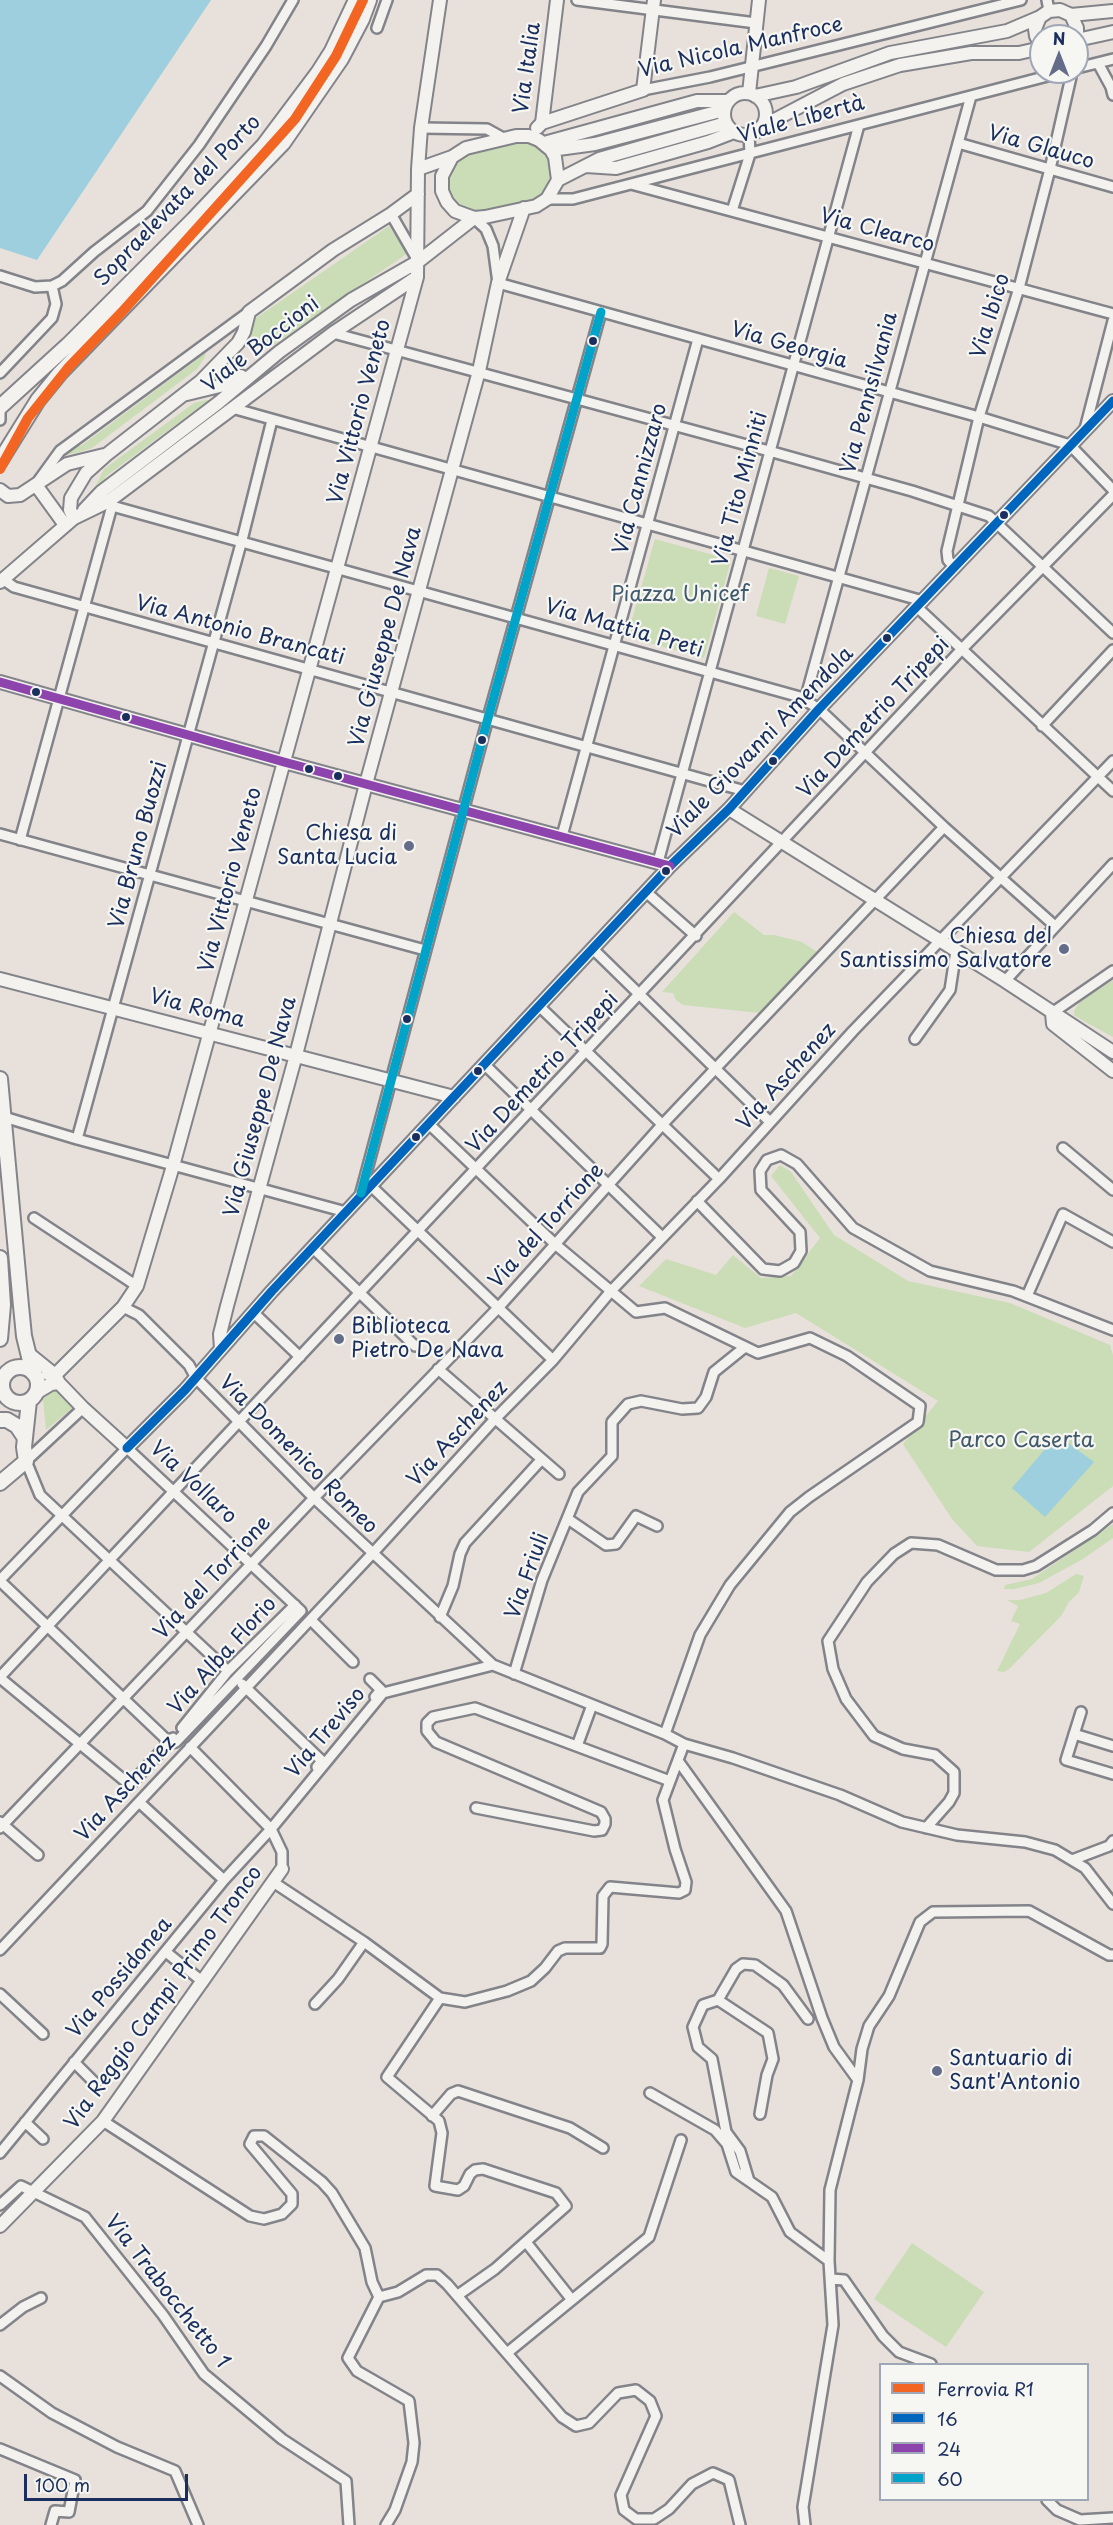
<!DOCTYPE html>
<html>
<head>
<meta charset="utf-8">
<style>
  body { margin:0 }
  #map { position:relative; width:1113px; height:2525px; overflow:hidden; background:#e8e0da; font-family:"Playpen Sans",sans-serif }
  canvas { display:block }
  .legend { position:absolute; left:879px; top:2363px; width:210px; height:138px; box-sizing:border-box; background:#f6f6f2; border:2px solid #9ea6b7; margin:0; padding:8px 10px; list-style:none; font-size:18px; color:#1b2f5e }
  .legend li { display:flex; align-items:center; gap:12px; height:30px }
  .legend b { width:30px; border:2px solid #9ea6b7 }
  .north { position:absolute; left:1029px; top:24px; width:60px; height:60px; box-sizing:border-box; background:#f6f6f2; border:2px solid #9ea6b7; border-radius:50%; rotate:0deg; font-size:16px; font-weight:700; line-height:24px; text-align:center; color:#1b2f5e }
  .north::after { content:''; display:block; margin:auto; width:21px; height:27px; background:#636d89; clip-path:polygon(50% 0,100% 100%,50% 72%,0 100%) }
  .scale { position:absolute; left:24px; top:2474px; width:164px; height:27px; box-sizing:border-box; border:3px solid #1b2f5e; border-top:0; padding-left:8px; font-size:18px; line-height:21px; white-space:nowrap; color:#1b2f5e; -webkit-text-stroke:4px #f6f6f2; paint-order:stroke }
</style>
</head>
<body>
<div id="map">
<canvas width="1113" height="2525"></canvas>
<ul class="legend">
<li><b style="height:8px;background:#f26522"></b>Ferrovia R1</li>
<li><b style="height:8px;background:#0065bd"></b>16</li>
<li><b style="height:8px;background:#8e44ad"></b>24</li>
<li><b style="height:8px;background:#01a3c8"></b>60</li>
</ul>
<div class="north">N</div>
<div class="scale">100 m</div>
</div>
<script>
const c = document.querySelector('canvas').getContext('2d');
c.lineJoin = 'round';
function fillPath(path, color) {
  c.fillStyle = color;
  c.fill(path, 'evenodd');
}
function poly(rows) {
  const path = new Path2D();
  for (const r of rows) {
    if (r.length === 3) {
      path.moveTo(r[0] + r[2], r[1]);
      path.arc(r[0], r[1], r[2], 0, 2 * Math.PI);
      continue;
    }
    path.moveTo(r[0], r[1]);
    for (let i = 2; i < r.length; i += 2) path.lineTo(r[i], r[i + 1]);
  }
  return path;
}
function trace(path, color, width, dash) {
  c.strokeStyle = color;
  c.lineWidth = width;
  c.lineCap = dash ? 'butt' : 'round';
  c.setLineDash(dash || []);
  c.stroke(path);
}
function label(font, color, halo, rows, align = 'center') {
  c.font = font + ' "Playpen Sans",sans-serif';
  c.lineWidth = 4.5;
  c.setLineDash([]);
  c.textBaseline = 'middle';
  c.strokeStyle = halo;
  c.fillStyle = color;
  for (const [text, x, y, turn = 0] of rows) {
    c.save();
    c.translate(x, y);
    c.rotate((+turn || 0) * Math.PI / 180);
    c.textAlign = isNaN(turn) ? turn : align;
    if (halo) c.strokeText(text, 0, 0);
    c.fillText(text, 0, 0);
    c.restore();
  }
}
const green = poly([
  [515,142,535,146,548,159,550,176,544,192,534,198,476,213,462,208,453,200,449,189,449,176,460,158],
  [389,226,408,253,272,346,265,347,254,341,250,333,252,321],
  [206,348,205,357,197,369,92,448,77,453,67,455,65,453,76,445,81,446,195,361,195,355],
  [206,400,217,401,204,411,197,409,105,477,105,484,92,493,104,469,194,403],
  [655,539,731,560,704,658,627,637],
  [769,568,799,576,785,624,756,616],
  [734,912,764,935,774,935,802,942,817,952,761,1013,683,1005,676,1000,673,993,662,992],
  [1113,980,1113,1037,1082,1020,1074,1015,1074,1011,1080,1002],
  [780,1165,791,1172,834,1235,908,1281,1010,1303,1110,1345,1113,1355,1113,1486,1029,1552,977,1546,952,1519,903,1444,938,1401,796,1313,745,1328,639,1286,666,1259,716,1275,733,1255,761,1278,791,1276,820,1238,771,1176],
  [56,1388,72,1408,46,1430,43,1399],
  [1113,1524,1113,1538,1083,1559,1039,1583,1014,1589,1004,1589,1005,1585,1032,1579],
  [1076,1574,1084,1576,1079,1592,1069,1602,1061,1616,1009,1669,1004,1672,997,1671,1020,1624,1011,1621,1018,1606,1007,1600,1020,1600,1046,1593],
  [912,2243,984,2292,946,2347,874,2299]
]);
const water = poly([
  [0,0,211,0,37,260,0,248],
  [1057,1435,1094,1462,1045,1517,1012,1488]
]);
const street = poly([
  [577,0,756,23],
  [1047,0,1049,11],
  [377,28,387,0],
  [1098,63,1111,87,1113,95],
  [1077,68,1113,59],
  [643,90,710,77,1021,0],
  [421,128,487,129,505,139],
  [958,143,1113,187],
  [631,184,1113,314],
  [547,199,573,199,1063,72],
  [732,211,750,154,749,134],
  [391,214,417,259],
  [474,218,486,229,493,246,498,283,979,417,1070,445,1113,490],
  [0,276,35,287,52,286,62,281,94,252,147,211,199,145,266,46,293,0],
  [333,333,769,451,912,491,989,516,1113,633],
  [0,373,52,318,56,304,52,286],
  [232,408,923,601],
  [0,409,0,420],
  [1085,429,1113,321],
  [39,480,60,451,249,312],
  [109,501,112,506,800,697,819,709,944,827,1055,926],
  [955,568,948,560,947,551,979,417,1019,288,1050,169,1071,77,1070,72],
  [4,580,14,587,745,791],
  [918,608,1113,791],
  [805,700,971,96],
  [1042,726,1113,650],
  [0,834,425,950],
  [562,836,698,339],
  [20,840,112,506],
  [658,862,859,125],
  [646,892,696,936],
  [593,949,770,1122],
  [1005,981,1113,864],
  [539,1006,719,1179],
  [1052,1013,1113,971],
  [915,1039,950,990,956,951],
  [485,1065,662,1237],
  [4,1117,77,1139,346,1212],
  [429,1124,555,1244,636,1312,665,1308,758,1353,810,1338,847,1356,920,1406,918,1422,809,1497,790,1512,730,1585,700,1635,665,1734],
  [77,1139,242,540,272,420],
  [1063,1148,1113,1190],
  [371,1186,553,1360],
  [360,1196,488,718,601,312],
  [697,1201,763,1269,780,1271,794,1263,801,1251,800,1232,761,1190,760,1171,767,1160,781,1155,797,1164,853,1228,930,1271,1013,1291,1113,1330],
  [34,1218,137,1286],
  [313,1248,415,1346],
  [1027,1296,1063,1214,1113,1242],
  [123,1307,139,1315,189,1365,196,1378,314,1498,493,1665,665,1734,684,1744,733,1758,840,1795,902,1822,957,1835,1025,1842,1055,1850,1085,1868,1113,1904],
  [254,1313,300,1357],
  [438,1369,559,1474],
  [83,1408,26,1461,40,1495,228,1671],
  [568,1519,606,1545,616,1544,636,1516,657,1526],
  [0,1580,127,1448,301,1611,176,1742,170,1743],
  [0,1581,170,1743],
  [440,1617,453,1586,460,1554,465,1543,541,1460],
  [311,1620,353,1662],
  [514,1674,542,1580,578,1492,612,1456,612,1422,628,1404,641,1401,682,1409,698,1408,706,1397,714,1372,745,1347],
  [0,1677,961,650,1113,495],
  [0,1678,130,1785,173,1738],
  [370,1679,381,1690,375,1697],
  [242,1684,322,1761,317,1767],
  [1081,1712,1066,1760,1113,1774],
  [182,1728,228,1671,295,1605],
  [1074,1734,1113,1746],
  [577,1746,592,1705],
  [190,1747,271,1829,282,1852,282,1869],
  [679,1762,786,1911,822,2018,834,2047,858,2080],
  [139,1802,224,1880],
  [476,1808,594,1831,602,1830,605,1824,605,1819,601,1812,436,1742,427,1731,427,1723,433,1717,475,1708,670,1781],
  [0,1822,38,1855],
  [0,1828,314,1498,498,1308,662,1125,944,827],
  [926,1828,949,1802,954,1793,954,1772,935,1755,903,1749,874,1736,846,1699,833,1669,828,1641,867,1582,894,1554,911,1543,938,1545,996,1570,1023,1570,1036,1566,1093,1530,1113,1513],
  [1072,1860,1109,1846,1113,1841],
  [273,1882,364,1942,440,1998,465,2002,507,1991,531,1981,545,1968,558,1951,565,1948,600,1948,602,1944,603,1896,610,1887,679,1893,685,1890,686,1882,675,1849,663,1800,684,1744],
  [0,1950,372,1554,494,1420,553,1360,611,1291,719,1179,853,1031,1113,761],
  [166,1952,203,1982],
  [0,1994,43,2034],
  [440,1998,387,2077,439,2121,442,2133,435,2186,458,2190,464,2186,470,2174,475,2170,483,2169,556,2193,566,2206,495,2269,458,2295],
  [718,2000,736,1969,743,1964,755,1965,783,1985,808,2019],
  [315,2004,338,1979,364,1942],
  [74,2062,96,2084],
  [650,2093,715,2130,727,2144,736,2172,772,2197,790,2232,829,2261],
  [432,2116,451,2094,458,2091,570,2128,603,2148],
  [103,2121,250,2216,264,2219,282,2214,292,2204,292,2194,250,2144,254,2136,264,2136,322,2182,332,2193,365,2248,372,2282,379,2297],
  [25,2122,43,2139],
  [0,2153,224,1880,271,1829,383,1693,493,1665],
  [749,2181,740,2151,726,2132,712,2059,698,2047,693,2027,703,2005,718,2000,768,2033,773,2059,767,2075,760,2114],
  [0,2205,21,2186,85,2217,163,2315,204,2374,282,2439,346,2481,349,2525],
  [526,2242,572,2300],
  [831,2279,844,2280,883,2336,899,2352,931,2364],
  [0,2325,23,2307,41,2298],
  [507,2353,649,2237,681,2140],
  [0,2376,52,2413,117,2447,175,2471,198,2525],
  [0,2449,75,2480,69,2512,55,2511,51,2525],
  [1047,2500,1057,2510,1080,2520,1113,2518],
  [386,2525,395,2510,412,2462,414,2443,409,2401,357,2371,348,2358,379,2297,398,2292,426,2275,437,2275,447,2284,562,2417,576,2426,589,2423,618,2393,636,2390,650,2401,656,2416,621,2495,624,2510,636,2519,654,2519,669,2509,692,2484,713,2473,729,2480,740,2525],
  [805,2525,803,2507,833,2325,829,2261,830,2190,858,2080,862,2049,869,2026,889,1996,920,1922,933,1912,1029,1911,1109,1955,1113,1955]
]);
const secondary = poly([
  [1071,15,1113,11],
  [1077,40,1113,32],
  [1041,45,1036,36,1035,29,1040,17,1049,11,1060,10,1071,15,1077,28,1077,36],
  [749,93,759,0],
  [745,114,21],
  [755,96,796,87,890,53,1007,31,1040,17],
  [542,123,643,90,654,0],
  [761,127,843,84,900,65,971,53,1019,53,1041,48],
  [537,128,542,123,557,0],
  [516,136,529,136,539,140,551,150,555,157,558,180,547,199,536,206,485,217,474,218,455,211,447,202,442,191,442,176,452,157,466,148,516,136],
  [544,143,697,101,728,101],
  [551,150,595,144,724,110],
  [586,166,616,168,708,142,734,132],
  [418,169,452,157],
  [558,180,599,159,726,123],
  [187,394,228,384,241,376],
  [36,485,65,525],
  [0,490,8,496,20,495,67,464,104,455],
  [84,510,101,492,218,403,279,352,351,300,419,261,474,218],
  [74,518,70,510,71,498,86,473,106,455,201,381,238,343,244,332,249,312,333,250,391,214,418,194],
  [0,582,74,518,109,501,333,333,417,277],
  [0,682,284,762,670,866],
  [729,809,1005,981,1113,1052],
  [0,979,454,1097],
  [1052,1013,1053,1024,1113,1071],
  [221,1349,220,1334,227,1306,296,1055,366,784,479,371,498,283,524,208],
  [29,1354,55,1375,59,1383,83,1408,127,1448,185,1390,272,1291,670,866,729,809,819,709,1113,401],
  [48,1374,55,1375,123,1307,137,1286,173,1166,417,277,418,169,421,128,440,0],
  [36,1393,51,1384,59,1383],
  [0,2226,103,2121,282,1869]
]);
const primary = poly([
  [0,407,68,345,194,219,264,145,318,73,332,51,356,0],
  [0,461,38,400,60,373,283,143,341,59,362,19,369,0],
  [0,1079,21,1306,24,1336,33,1373],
  [0,1258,3,1305,0,1339],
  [20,1385,18],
  [0,1420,7,1420,17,1426,25,1438],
  [0,1483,26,1461,24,1447,29,1401]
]);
const bus1 = poly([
  [127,1448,185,1390,272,1291,670,866,729,809,819,709,1113,401]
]);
const bus2 = poly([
  [0,682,284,762,670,866]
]);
const bus3 = poly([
  [361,1193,488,718,601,312]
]);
const rail1 = poly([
  [0,469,28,418,68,368,122,312,295,119,336,56,363,0]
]);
const markers = [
  [593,341,5,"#1b2f5e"],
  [1004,515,5,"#1b2f5e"],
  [887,638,5,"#1b2f5e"],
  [36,692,5,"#1b2f5e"],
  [126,717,5,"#1b2f5e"],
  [482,740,5,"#1b2f5e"],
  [773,761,5,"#1b2f5e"],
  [309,769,5,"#1b2f5e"],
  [338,776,5,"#1b2f5e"],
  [409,846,6,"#636d89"],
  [666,871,5,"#1b2f5e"],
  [1064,949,6,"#636d89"],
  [407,1019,5,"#1b2f5e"],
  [478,1071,5,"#1b2f5e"],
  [416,1137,5,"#1b2f5e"],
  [339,1339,6,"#636d89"],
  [937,2071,6,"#636d89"]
];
const streetNames = [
  ["Via Nicola Manfroce",741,48,-13],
  ["Via Italia",528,68,-82],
  ["Viale Libertà",801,120,-15],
  ["Via Glauco",1041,148,16],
  ["Sopraelevata del Porto",178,201,-46],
  ["Via Clearco",877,231,15],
  ["Via Ibico",991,316,-73],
  ["Viale Boccioni",261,345,-38],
  ["Via Georgia",789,346,16],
  ["Via Pennsilvania",870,393,-75],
  ["Via Vittorio Veneto",360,412,-75],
  ["Via Cannizzaro",641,479,-75],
  ["Via Tito Minniti",741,489,-75],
  ["Via Mattia Preti",624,629,16],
  ["Via Antonio Brancati",240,631,15],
  ["Via Giuseppe De Nava",386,637,-75],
  ["Via Demetrio Tripepi",874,718,-47],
  ["Viale Giovanni Amendola",761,743,-46],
  ["Via Bruno Buozzi",139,845,-75],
  ["Via Vittorio Veneto",231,880,-75],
  ["Via Roma",197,1009,15],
  ["Via Demetrio Tripepi",543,1073,-47],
  ["Via Aschenez",787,1077,-48],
  ["Via Giuseppe De Nava",261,1107,-75],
  ["Via del Torrione",547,1226,-48],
  ["Via Aschenez",458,1434,-47],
  ["Via Domenico Romeo",298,1455,45],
  ["Via Vollaro",193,1483,43],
  ["Via Friuli",528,1576,-70],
  ["Via del Torrione",213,1578,-47],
  ["Via Alba Florio",223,1656,-48],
  ["Via Treviso",326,1733,-50],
  ["Via Aschenez",126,1789,-47],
  ["Via Possidonea",120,1978,-50],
  ["Via Reggio Campi Primo Tronco",164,1998,-54],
  ["Via Trabocchetto 1",167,2292,52]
];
const parkNames = [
  ["Piazza Unicef",680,595],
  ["Parco Caserta",1021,1441]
];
const poiNames = [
  ["Chiesa di",397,834],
  ["Santa Lucia",397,858],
  ["Chiesa del",1052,937],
  ["Santissimo Salvatore",1052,961],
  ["Biblioteca",351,1327,"left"],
  ["Pietro De Nava",351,1351,"left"],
  ["Santuario di",949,2059,"left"],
  ["Sant'Antonio",949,2083,"left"]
];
fillPath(green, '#caddb6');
fillPath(water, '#9ecfde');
trace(street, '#83848a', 14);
trace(secondary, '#83848a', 16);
trace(primary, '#83848a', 18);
trace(street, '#f3f2ef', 9);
trace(secondary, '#f3f2ef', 12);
trace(primary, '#f3f2ef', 14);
trace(bus1, '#0065bd', 9);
trace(bus2, '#8e44ad', 9);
trace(bus3, '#01a3c8', 9);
trace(rail1, '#f26522', 10);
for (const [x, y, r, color] of markers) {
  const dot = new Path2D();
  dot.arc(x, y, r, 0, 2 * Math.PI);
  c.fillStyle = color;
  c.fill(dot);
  trace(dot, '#f6f6f2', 2);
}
label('21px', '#1b2f5e', '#f6f6f2', streetNames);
label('21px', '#405a6c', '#f6f6f2', parkNames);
label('21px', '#1b2f5e', '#f6f6f2', poiNames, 'right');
</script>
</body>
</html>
